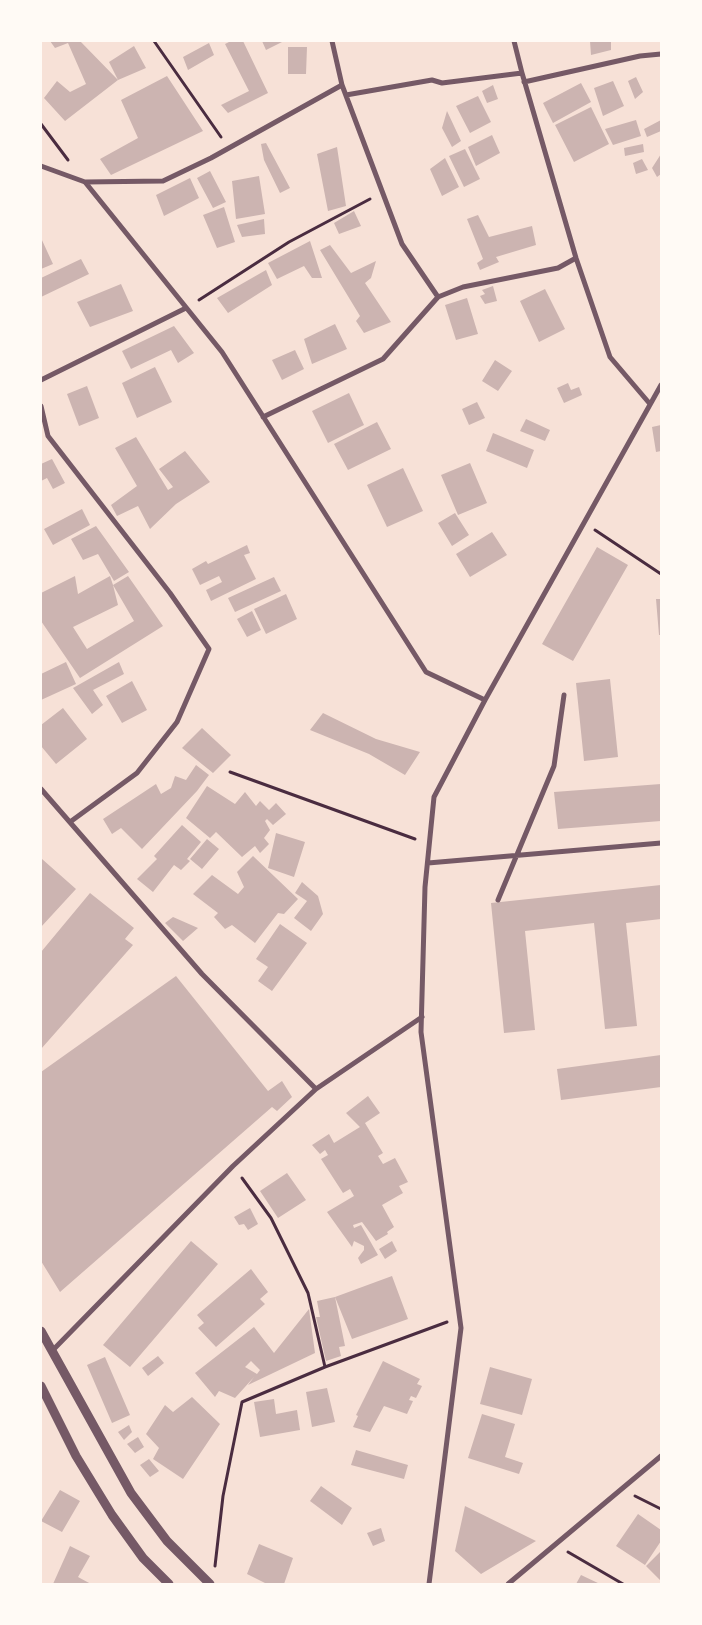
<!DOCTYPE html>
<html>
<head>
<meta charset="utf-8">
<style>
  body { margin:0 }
  #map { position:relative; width:702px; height:1625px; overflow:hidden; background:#f7e1d7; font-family:"Work Sans",sans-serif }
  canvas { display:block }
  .frame { position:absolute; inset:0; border:42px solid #fffaf5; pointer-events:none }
</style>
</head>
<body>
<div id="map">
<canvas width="702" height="1625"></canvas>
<div class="frame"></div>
</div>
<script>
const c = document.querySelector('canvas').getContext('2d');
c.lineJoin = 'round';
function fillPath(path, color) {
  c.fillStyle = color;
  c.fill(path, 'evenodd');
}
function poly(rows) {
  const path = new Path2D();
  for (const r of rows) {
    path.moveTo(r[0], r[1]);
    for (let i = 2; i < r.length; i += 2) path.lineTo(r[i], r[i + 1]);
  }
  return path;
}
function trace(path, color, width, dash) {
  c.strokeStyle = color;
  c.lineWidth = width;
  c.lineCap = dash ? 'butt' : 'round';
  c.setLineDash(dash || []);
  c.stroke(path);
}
const building = poly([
  [50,41,80,41,118,80,65,121,44,98,57,81,70,92,86,84,68,43,55,48],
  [231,41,243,41,268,93,228,113,221,105,249,91,225,44],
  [262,41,284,41,266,50],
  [590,41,611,41,611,50,591,55],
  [209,43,214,55,188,70,183,57],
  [134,46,146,68,118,80,109,62],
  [288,47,307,47,306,74,288,74],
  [167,76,203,131,111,175,100,159,138,138,121,100],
  [636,77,643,92,635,99,628,81],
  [613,81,624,106,603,116,594,88],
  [581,83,591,102,553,123,543,103],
  [493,85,498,99,487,103,482,91],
  [478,96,491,122,470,133,456,106],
  [591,107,609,144,574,162,555,125],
  [447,111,461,141,452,147,442,128],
  [636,120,641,136,613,145,605,129],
  [661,120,661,131,647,137,644,129],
  [492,135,500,153,476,166,468,147],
  [266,143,290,188,280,193,264,160,261,144],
  [643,144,644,152,625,156,624,148],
  [337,147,346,206,328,211,317,154],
  [465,149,480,179,464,187,449,156],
  [661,154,661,174,657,177,652,168],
  [445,158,459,187,442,196,430,169],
  [642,159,648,170,636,174,633,163],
  [210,171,226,202,213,208,197,178],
  [259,176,265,214,236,219,232,181],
  [190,178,199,198,164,216,156,195],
  [224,207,235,242,217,248,203,215],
  [354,211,361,226,339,234,334,223],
  [478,215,489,237,532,226,536,245,496,257,499,262,480,270,477,263,483,259,467,219],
  [264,219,265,234,242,237,237,225],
  [41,238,53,264,41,269],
  [310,241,322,278,312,278,304,266,277,279,268,263],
  [330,245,351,273,376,261,371,278,365,283,391,322,364,333,356,321,360,316,320,250],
  [81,259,89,274,41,297,41,278],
  [266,270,272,285,228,313,217,298],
  [121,284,133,311,90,327,77,302],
  [493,286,497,301,485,304,480,296,485,294,482,290],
  [545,289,565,329,539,342,520,301],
  [467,298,478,334,456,340,445,305],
  [335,324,347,349,312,364,304,339],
  [174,326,194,353,178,363,171,350,131,369,122,351],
  [295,350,304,369,282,380,272,360],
  [495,360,512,371,498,391,482,381],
  [155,367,172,402,137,418,122,383],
  [568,383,571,390,579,387,582,395,564,403,557,388],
  [87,386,99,418,79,426,67,394],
  [349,393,364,425,328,443,312,411],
  [477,402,485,418,469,425,462,409],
  [526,419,550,430,545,441,520,431],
  [377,422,391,449,348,470,334,444],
  [661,425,661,451,656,452,652,427],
  [493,433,534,450,527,468,486,451],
  [136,437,168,490,173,487,159,469,185,451,210,482,176,504,150,529,138,506,117,516,111,505,137,486,115,448],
  [52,459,65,483,53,489,47,478,41,481,41,464],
  [470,463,487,503,458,515,441,475],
  [403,468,423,511,387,527,367,485],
  [82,509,90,525,53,545,44,529],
  [455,513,469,535,452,546,438,523],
  [96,526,129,572,114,581,98,554,83,560,71,539],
  [492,532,507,555,470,577,456,554],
  [247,545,250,553,244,555,256,579,211,601,206,590,222,582,219,576,200,585,192,569,206,561,208,564],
  [597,547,628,565,573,661,542,644],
  [75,576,78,594,110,576,113,585,128,576,163,626,80,678,41,621,41,593],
  [113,585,134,621,87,649,73,627,118,605],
  [274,577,281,591,235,612,228,598],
  [286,594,297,619,266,634,254,609],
  [656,599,661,599,661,635,659,635],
  [252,611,261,630,247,637,237,619],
  [66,662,76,684,41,700,41,674],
  [119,662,124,674,93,690,103,705,92,714,73,688],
  [610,679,618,757,584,761,576,683],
  [132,681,147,710,122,723,106,696],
  [63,708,87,739,56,764,41,746,41,725],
  [323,713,376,739,420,752,405,775,369,754,310,730],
  [202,728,231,755,213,773,182,748],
  [196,765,209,775,197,791,142,849,121,828,112,834,103,819,156,784,161,794,171,788,175,776,186,780],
  [661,784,661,821,558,829,554,792],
  [207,786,235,804,245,792,256,806,260,801,269,810,276,803,286,814,273,825,267,819,265,821,270,830,264,838,269,844,260,853,255,846,242,857,216,832,210,838,186,818],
  [182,825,201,842,187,859,190,861,181,870,174,865,153,892,137,879,157,859,154,856],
  [276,833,305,842,294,877,268,868],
  [207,839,219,849,202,869,190,859],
  [253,856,298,899,284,914,278,913,255,943,232,925,225,929,214,917,218,913,193,894,212,875,238,894,244,887,237,872],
  [42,859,76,889,41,927,41,860],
  [302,882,318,896,323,914,311,931,294,918,307,901,295,893],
  [661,885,661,919,626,923,637,1026,605,1029,594,923,525,931,535,1030,504,1033,491,903],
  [90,893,134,928,125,939,133,945,41,1049,41,952],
  [173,917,198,928,183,941,165,923],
  [280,924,307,943,272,991,258,981,268,967,256,959],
  [176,976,268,1091,282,1081,292,1097,277,1111,272,1107,60,1292,41,1261,41,1072],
  [661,1055,661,1087,561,1100,557,1069],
  [368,1096,380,1113,365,1123,383,1153,378,1156,383,1164,395,1158,408,1182,399,1186,403,1193,382,1205,394,1227,387,1232,388,1234,376,1241,362,1222,353,1225,354,1228,361,1225,378,1255,361,1264,358,1258,364,1250,364,1246,354,1241,352,1247,327,1212,354,1196,350,1189,343,1193,321,1159,328,1155,325,1150,320,1154,312,1145,329,1134,334,1143,360,1127,346,1113],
  [287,1173,306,1200,278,1218,260,1191],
  [250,1208,258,1224,248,1230,244,1224,239,1225,234,1217],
  [191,1241,218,1264,130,1367,103,1345],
  [392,1241,397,1251,385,1259,379,1249],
  [251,1269,268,1292,260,1299,265,1304,216,1347,198,1328,204,1323,197,1315],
  [392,1276,408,1319,352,1339,335,1297,345,1346,339,1347,341,1356,326,1361,316,1317,320,1317,317,1301,335,1297],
  [309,1309,315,1353,248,1385,254,1377,235,1398,219,1391,215,1397,195,1373,254,1327,274,1353],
  [251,1361,260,1370,257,1374,245,1367],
  [158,1356,164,1363,148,1376,142,1368],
  [105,1357,130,1415,112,1423,87,1365],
  [383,1361,420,1379,417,1384,422,1386,416,1398,411,1396,409,1400,413,1401,407,1414,384,1406,370,1432,353,1427,358,1416,356,1415],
  [490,1367,532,1379,522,1415,480,1404],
  [327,1388,335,1422,312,1427,306,1392],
  [192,1397,220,1424,183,1479,153,1459,159,1448,146,1434,165,1405,173,1412],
  [274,1399,276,1414,297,1410,300,1430,260,1437,254,1402],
  [482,1414,515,1424,505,1457,523,1463,519,1474,468,1458],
  [129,1425,132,1432,124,1440,118,1432],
  [138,1437,144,1447,135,1453,127,1444],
  [356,1450,408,1465,404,1479,351,1465],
  [149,1459,159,1471,150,1477,140,1465],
  [321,1486,352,1508,342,1525,310,1501],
  [60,1490,80,1501,62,1532,41,1521],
  [465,1506,536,1541,481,1574,455,1551],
  [638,1514,661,1530,661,1541,645,1565,616,1546],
  [381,1528,385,1541,373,1546,367,1533],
  [259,1544,293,1558,284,1584,267,1584,247,1574],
  [70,1546,90,1556,78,1577,91,1584,53,1584],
  [661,1551,661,1581,646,1566],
  [581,1575,600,1584,576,1584]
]);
const path = poly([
  [154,41,221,137],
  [41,124,68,160],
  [199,300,289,242,370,199],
  [595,530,661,574],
  [230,772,415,839],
  [242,1178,271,1218,308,1293,325,1367,447,1322],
  [635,1496,661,1509],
  [568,1552,623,1584],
  [215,1566,223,1496,242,1402,325,1367]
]);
const minor = poly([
  [522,73,576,258,610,357,650,404],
  [524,82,640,56,661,54],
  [346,95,432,80,442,83,522,73,514,41],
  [41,166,85,182,222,352,426,672,485,700],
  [85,182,163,181,211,158,342,85,332,41],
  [438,297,463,287,558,268,576,258],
  [41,380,186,308],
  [41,406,48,436,170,593,209,649,177,722,137,773,70,822],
  [263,417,383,359,438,297,402,244,342,85],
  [41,789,202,974,316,1089,422,1017],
  [428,863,661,843],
  [498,900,554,766,564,695],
  [52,1351,233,1166,316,1089],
  [429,1584,461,1328,421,1032,425,887,434,797,485,700,661,385],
  [508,1584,661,1456]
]);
const tertiary = poly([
  [41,1331,131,1493,167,1541,210,1584],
  [41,1386,76,1456,112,1515,143,1558,169,1584]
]);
fillPath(building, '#ccb4b1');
trace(path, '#4a2c40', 3);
trace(minor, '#755966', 5);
trace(tertiary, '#755966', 9);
</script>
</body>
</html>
